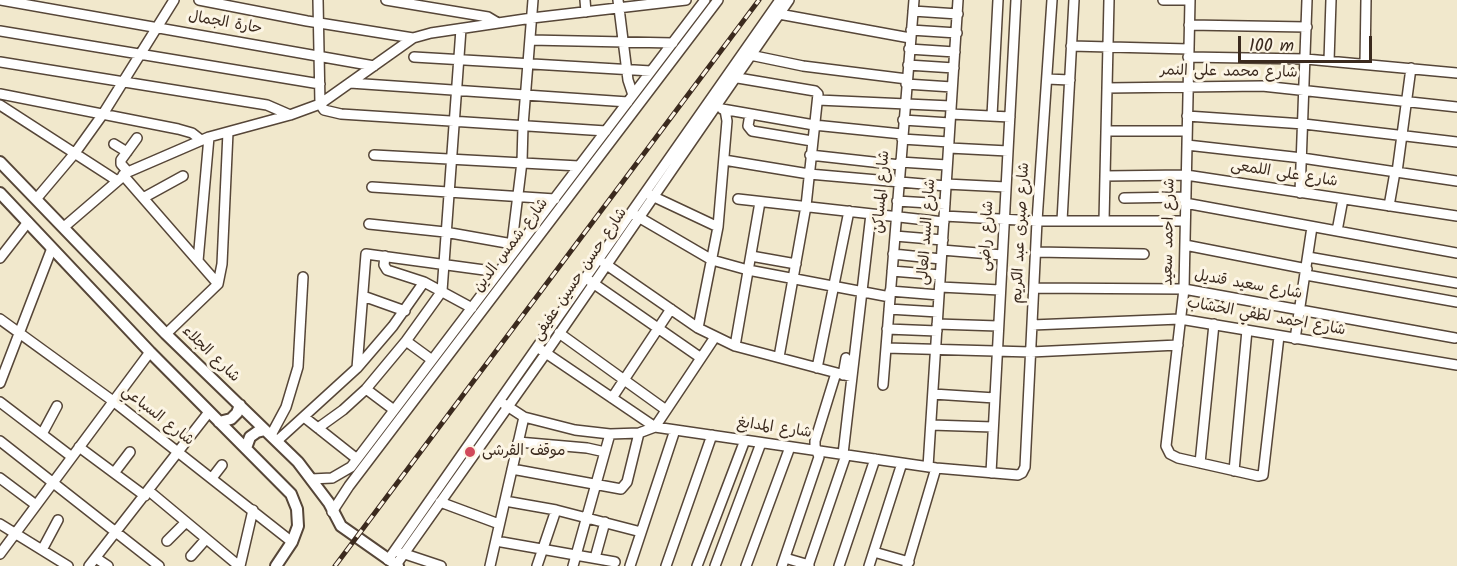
<!DOCTYPE html>
<html>
<head>
<meta charset="utf-8">
<style>
  body { margin:0 }
  #map { position:relative; width:1457px; height:566px; overflow:hidden; background:#f1e8cc; font-family:Kalam,sans-serif }
  canvas { display:block }
  .scale { position:absolute; left:1238px; top:36px; width:134px; height:27px; box-sizing:border-box; border:3px solid #3b2a1e; border-top:0; padding-left:8px; font-size:18px; line-height:21px; white-space:nowrap; color:#3b2a1e; -webkit-text-stroke:4px #fcf5e5; paint-order:stroke }
</style>
</head>
<body>
<div id="map">
<canvas width="1457" height="566"></canvas>
<div class="scale">100 m</div>
</div>
<script>
const c = document.querySelector('canvas').getContext('2d');
c.lineJoin = 'round';
function poly(rows) {
  const path = new Path2D();
  for (const r of rows) {
    path.moveTo(r[0], r[1]);
    for (let i = 2; i < r.length; i += 2) path.lineTo(r[i], r[i + 1]);
  }
  return path;
}
function trace(path, color, width, dash) {
  c.strokeStyle = color;
  c.lineWidth = width;
  c.lineCap = dash ? 'butt' : 'round';
  c.setLineDash(dash || []);
  c.stroke(path);
}
function label(font, color, halo, rows, align = 'center') {
  c.font = font + ' Kalam,"Playpen Sans Arabic",sans-serif';
  c.lineWidth = 6;
  c.setLineDash([]);
  c.textBaseline = 'middle';
  c.strokeStyle = halo;
  c.fillStyle = color;
  for (const [text, x, y, turn = 0] of rows) {
    c.save();
    c.translate(x, y);
    c.rotate((+turn || 0) * Math.PI / 180);
    c.textAlign = isNaN(turn) ? turn : align;
    if (halo) c.strokeText(text, 0, 0);
    c.fillText(text, 0, 0);
    c.restore();
  }
}
const minor = poly([
  [0,0,374,66],
  [199,0,307,21,413,38],
  [318,0,320,104,324,110,341,114,606,131],
  [386,0,488,17,498,23],
  [585,0,586,12],
  [618,0,628,80,633,95],
  [1163,0,1189,0],
  [1190,0,1184,289,1166,446,1170,454,1178,458,1258,476,1263,475,1279,336],
  [913,11,958,14],
  [779,14,910,38],
  [1189,25,1307,27],
  [911,30,957,33],
  [0,31,320,84],
  [530,40,673,43],
  [1071,46,1189,49],
  [909,49,955,52],
  [750,55,803,66,907,79],
  [414,57,651,71],
  [1188,57,1306,59,1457,73],
  [1329,61,1331,0],
  [0,62,267,105,290,115],
  [1365,64,1366,0],
  [908,65,954,68],
  [732,77,815,91,818,94,806,206,779,357],
  [1047,79,1070,80],
  [350,83,628,102],
  [906,84,952,87],
  [1107,88,1262,86,1457,107],
  [0,94,178,129,192,133,201,140],
  [818,100,951,106],
  [0,105,116,180],
  [722,109,814,125,902,134],
  [750,114,748,126,752,131,812,141],
  [951,114,1010,117],
  [992,116,998,0],
  [1187,116,1304,124,1457,142],
  [903,120,950,123],
  [1106,131,1187,131],
  [902,139,949,142],
  [114,144,127,152],
  [1187,145,1302,158,1457,181],
  [949,148,1008,151],
  [374,155,579,166],
  [810,155,900,165],
  [724,160,809,174,946,186],
  [900,162,947,165],
  [128,172,121,164,121,160,137,138],
  [1397,172,1411,68],
  [123,175,218,284],
  [1105,176,1186,175,1457,216],
  [946,184,1006,187],
  [372,187,555,199],
  [1300,193,1307,0],
  [650,195,718,227],
  [37,198,75,153,103,114,174,0],
  [143,198,183,176],
  [1124,198,1186,197],
  [738,199,944,222],
  [897,201,945,204],
  [1185,203,1457,253],
  [1389,206,1395,172],
  [635,215,712,260,748,270,890,297],
  [944,216,1037,221,1185,221],
  [1062,221,1074,0],
  [1104,221,1109,0],
  [369,224,445,232,518,245],
  [64,227,128,172,209,137,290,115,320,104,413,38,431,33,532,18,686,0],
  [1337,231,1343,199],
  [895,236,943,240],
  [512,243,522,162,523,126,533,0],
  [1185,245,1307,269],
  [942,250,1002,255],
  [1036,252,1144,254],
  [893,254,941,259],
  [385,256,384,265,387,270,424,282,472,308],
  [751,256,796,264],
  [1308,257,1457,283],
  [0,258,28,222],
  [198,261,209,137],
  [604,263,698,328,735,346,852,377],
  [892,271,940,275],
  [1306,275,1457,302],
  [590,281,701,358],
  [940,287,1000,290],
  [1034,288,1184,289,1455,338],
  [890,291,939,295],
  [363,296,405,311],
  [889,309,938,312],
  [0,319,113,401,292,542],
  [937,324,998,326],
  [1032,325,1180,319,1457,365],
  [698,328,718,227,727,121,725,110],
  [887,329,937,331],
  [559,333,666,410],
  [166,334,218,284,222,264,228,132],
  [1295,339,1312,227],
  [406,341,432,360],
  [735,346,760,202],
  [537,347,655,427,936,468,1018,475,1022,473,1025,467,1037,221,1052,0],
  [886,348,1031,352,1178,345],
  [357,368,366,254,499,272],
  [817,368,849,211],
  [843,375,846,358],
  [0,383,52,248],
  [883,385,914,0],
  [366,389,394,410],
  [933,394,995,398],
  [612,398,671,309],
  [0,402,72,457],
  [504,404,524,417,575,430,610,434,639,433,655,427],
  [304,417,357,459],
  [931,425,993,427],
  [655,427,715,337],
  [318,428,343,410,366,389,406,341,442,291,461,29],
  [42,434,57,406],
  [271,435,286,407,298,367,303,277],
  [0,441,159,566],
  [277,441,357,368,393,326,424,282],
  [518,442,587,448,605,452],
  [79,447,145,496],
  [843,454,871,214],
  [1200,463,1214,324],
  [928,467,958,0],
  [512,469,621,489,627,482,639,433],
  [1234,471,1247,330],
  [114,473,130,452],
  [991,473,1016,0],
  [0,478,36,505],
  [212,478,222,465],
  [311,479,332,478,351,467,705,0],
  [149,491,239,566],
  [505,501,556,510,641,532],
  [440,502,499,524],
  [332,512,349,486,718,0],
  [0,524,68,566],
  [167,541,186,522],
  [496,541,615,562],
  [42,550,58,520],
  [399,552,441,566],
  [874,552,909,562],
  [0,554,150,352],
  [191,556,206,539],
  [96,558,108,566],
  [595,558,605,522],
  [785,558,809,565],
  [388,560,780,0],
  [396,565,546,353,789,0],
  [89,566,209,412],
  [240,566,253,510],
  [490,566,524,417],
  [537,566,556,510],
  [573,566,610,434],
  [630,566,675,430],
  [666,566,712,435],
  [697,566,745,440],
  [715,566,761,443],
  [746,566,790,447],
  [782,566,819,457,815,446,815,441,836,373],
  [808,566,846,455],
  [839,566,875,459],
  [869,566,902,463],
  [907,566,936,468]
]);
const major = poly([
  [0,162,166,334,298,462,329,503,341,526,398,566],
  [0,193,150,352,291,494,297,509,298,526,292,542,276,566],
  [219,422,231,419,237,413,240,405],
  [246,448,250,437,257,432,265,430]
]);
const rail = poly([
  [335,566,759,0]
]);
const markers = [
  [470,452,6,"#d1495b"]
];
const streetNames = [
  ["حارة الجمال",225,24,10],
  ["شارع محمد على النمر",1229,73,1],
  ["شارع على اللمعى",1284,175,9],
  ["شارع المساكن",883,192,-86],
  ["شارع السد العالى",928,232,-86],
  ["شارع احمد سعيد",1170,232,-89],
  ["شارع صبرى عبد الكريم",1022,233,-87],
  ["شارع راضى",988,236,-87],
  ["شارع شمس الدين",512,246,-53],
  ["شارع حسن حسين عفيفى",581,275,-56],
  ["شارع سعيد قنديل",1248,286,10],
  ["شارع احمد لطفي الخشاب",1266,318,10],
  ["شارع الجلاء",210,355,44],
  ["شارع السباعي",157,417,38],
  ["شارع المدابغ",774,429,8]
];
const poiNames = [
  ["موقف القرشى",482,452]
];
trace(minor, '#564638', 12);
trace(major, '#564638', 14);
trace(minor, '#fff', 9);
trace(major, '#fff', 10);
trace(rail, '#3b2a1e', 5);
trace(rail, '#fcf5e5', 3, [9]);
for (const [x, y, r, color] of markers) {
  const dot = new Path2D();
  dot.arc(x, y, r, 0, 2 * Math.PI);
  c.fillStyle = color;
  c.fill(dot);
  trace(dot, '#fcf5e5', 2);
}
label('15px', '#3b2a1e', '#fcf5e5', streetNames);
label('15px', '#3b2a1e', '#fcf5e5', poiNames, 'left');
</script>
</body>
</html>
